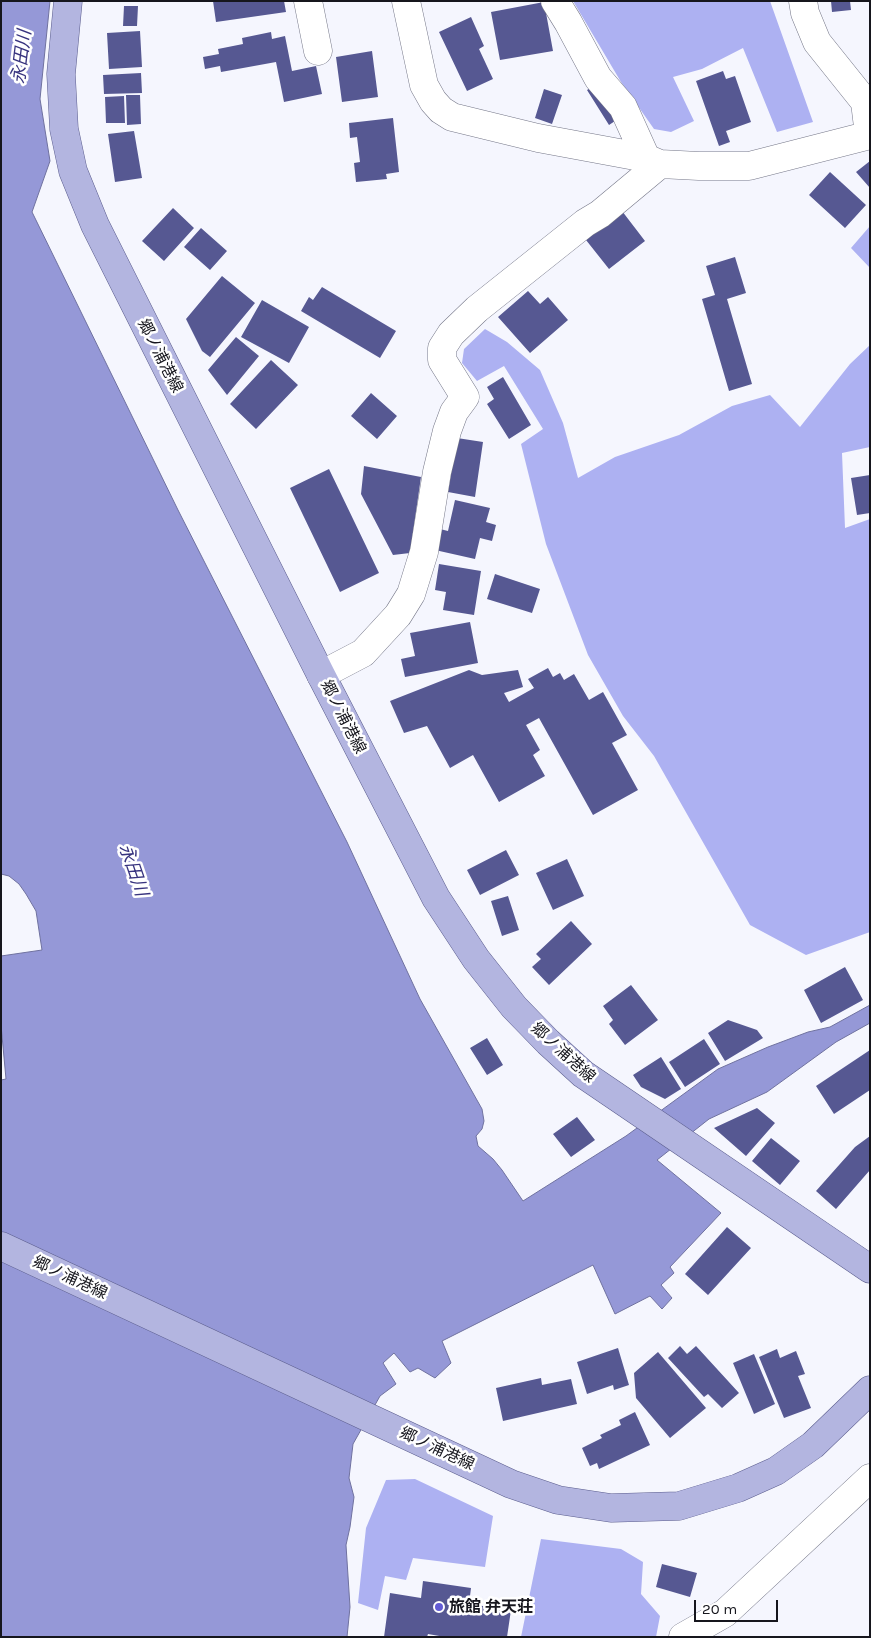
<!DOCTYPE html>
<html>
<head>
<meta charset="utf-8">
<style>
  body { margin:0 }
  #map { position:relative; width:871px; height:1638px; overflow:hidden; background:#f5f6fe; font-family:Karla,sans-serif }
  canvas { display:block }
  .frame { position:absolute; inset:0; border:2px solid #16161d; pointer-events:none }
  .scale { position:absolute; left:694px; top:1600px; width:84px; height:22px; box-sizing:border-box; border:2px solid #16161d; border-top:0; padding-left:6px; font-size:15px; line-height:18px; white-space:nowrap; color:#16161d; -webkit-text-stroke:4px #fff; paint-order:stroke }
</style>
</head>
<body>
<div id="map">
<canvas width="871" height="1638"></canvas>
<div class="frame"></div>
<div class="scale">20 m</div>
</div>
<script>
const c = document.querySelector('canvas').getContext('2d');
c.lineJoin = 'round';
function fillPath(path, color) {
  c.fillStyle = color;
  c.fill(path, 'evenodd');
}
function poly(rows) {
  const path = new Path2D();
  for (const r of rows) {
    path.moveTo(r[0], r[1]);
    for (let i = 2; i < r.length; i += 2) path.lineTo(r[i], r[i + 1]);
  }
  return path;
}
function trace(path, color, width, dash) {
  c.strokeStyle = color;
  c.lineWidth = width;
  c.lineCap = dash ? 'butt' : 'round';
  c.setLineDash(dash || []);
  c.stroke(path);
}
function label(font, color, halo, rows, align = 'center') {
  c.font = font + ' Karla,"Noto Sans JP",sans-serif';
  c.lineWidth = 5;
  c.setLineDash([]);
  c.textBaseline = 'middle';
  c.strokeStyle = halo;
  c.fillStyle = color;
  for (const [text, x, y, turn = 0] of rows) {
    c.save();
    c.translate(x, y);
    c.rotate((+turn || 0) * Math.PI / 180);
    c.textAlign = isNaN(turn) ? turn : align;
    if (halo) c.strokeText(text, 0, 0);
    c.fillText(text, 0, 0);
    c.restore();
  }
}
const forest = poly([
  [573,1,770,1,813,122,777,132,743,48,702,69,673,77,694,121,671,132,654,129,621,82],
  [870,226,870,268,851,248],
  [485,329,507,342,540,370,563,423,578,478,615,457,679,435,732,406,770,395,800,427,850,364,870,345,870,447,842,453,845,528,870,519,870,932,806,955,750,925,654,756,623,716,588,655,546,544,521,444,543,429,504,366,477,381,462,363,464,349],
  [415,1479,493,1516,485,1567,413,1558,406,1580,385,1576,378,1610,358,1603,366,1528,386,1480],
  [541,1539,621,1549,643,1562,641,1594,660,1616,656,1637,521,1637]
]);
const water = poly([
  [1,1,50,1,40,99,50,161,32,212,178,510,347,842,420,999,482,1109,484,1121,482,1129,476,1136,478,1146,493,1159,502,1170,523,1201,626,1136,718,1069,768,1047,808,1032,830,1027,870,1005,870,1023,836,1042,767,1092,709,1119,657,1160,721,1213,670,1267,674,1273,661,1285,672,1298,662,1309,650,1296,615,1314,593,1265,442,1341,451,1363,435,1378,418,1368,410,1372,394,1353,383,1363,396,1384,380,1396,353,1444,349,1478,354,1497,350,1527,346,1545,350,1607,347,1637,1,1637,1,1080,6,1079,1,1025,1,956,42,950,36,911,26,894,19,884,9,876,1,874,1,1]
]);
const building = poly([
  [213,1,284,1,286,12,216,22],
  [831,1,850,1,851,10,832,12],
  [544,2,553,51,500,60,491,12],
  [124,6,138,6,137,26,123,26],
  [471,17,484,46,479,49,493,79,467,91,439,32],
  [140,31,142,67,109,69,107,33],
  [271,32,272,39,285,36,292,71,316,66,322,94,284,102,276,62,221,72,220,66,205,69,203,57,219,54,218,49,243,44,242,38],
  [372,51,378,97,342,102,336,57],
  [723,71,726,79,735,76,751,122,726,131,730,142,719,146,696,81],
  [141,73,142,93,104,94,103,75],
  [597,84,618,119,609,125,587,90],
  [544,89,562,95,552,124,535,118],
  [126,95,140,95,141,124,127,125],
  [124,96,125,123,106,123,105,97],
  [393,118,399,172,386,174,387,179,356,182,354,163,360,162,357,137,350,138,349,123],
  [134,131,142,178,115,182,108,134],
  [870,161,870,188,856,172],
  [830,172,866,205,845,228,809,195],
  [173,208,194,228,164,261,142,241],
  [622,211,645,241,609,269,586,240],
  [201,228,227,251,210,270,184,247],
  [735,257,746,293,727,299,752,384,729,391,702,299,715,295,706,266],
  [222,276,255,303,210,357,202,351,186,319],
  [322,287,396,331,380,358,301,311,309,297,313,300],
  [528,291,540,304,548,297,568,320,530,353,498,317],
  [262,300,309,327,289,363,241,337],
  [236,337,259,356,227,395,208,370],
  [271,360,298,385,256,429,230,404],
  [503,377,531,425,509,439,487,404,494,399,487,387],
  [371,393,397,416,377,439,351,416],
  [457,438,483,442,475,497,448,492],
  [364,466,421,477,410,553,393,555,361,494],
  [329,469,379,573,340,592,290,488],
  [870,475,870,513,857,515,851,478],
  [455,500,490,508,486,522,496,525,492,541,480,538,475,559,435,550,440,529,448,531],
  [439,564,481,571,474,615,443,610,446,592,435,590],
  [495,574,540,589,532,613,487,599],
  [470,622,478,663,405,677,401,659,415,656,410,633],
  [548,668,553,677,560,673,564,680,574,674,589,700,603,692,627,735,612,743,638,790,593,815,539,718,526,725,540,750,533,755,545,776,499,802,473,755,450,768,427,726,404,733,390,701,469,670,482,675,518,670,523,687,504,693,509,702,534,688,528,679],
  [506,850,519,875,480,895,467,870],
  [567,859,584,896,553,910,536,873],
  [508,896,519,930,502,936,491,901],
  [571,921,592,944,549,985,532,967,541,959,536,954],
  [845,967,863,1000,821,1023,804,990],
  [631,985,658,1020,625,1045,609,1024,613,1020,603,1006],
  [728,1020,757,1030,763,1038,725,1061,708,1033],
  [487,1038,503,1065,487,1075,470,1048],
  [704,1039,720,1064,685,1087,669,1062],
  [870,1050,870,1090,834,1114,816,1086],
  [661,1057,681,1089,665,1099,641,1087,633,1075],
  [757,1108,775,1123,746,1156,714,1128],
  [577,1117,595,1140,571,1157,553,1134],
  [870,1136,870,1170,836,1209,816,1191,855,1147],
  [771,1138,800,1161,780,1185,752,1161],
  [727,1227,751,1248,708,1295,685,1274],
  [680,1346,687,1354,696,1346,739,1393,722,1408,708,1394,704,1397,668,1358],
  [618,1348,629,1385,614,1390,613,1385,587,1394,577,1362],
  [777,1349,780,1358,796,1351,805,1374,798,1376,811,1408,784,1418,759,1357],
  [658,1352,706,1408,670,1438,636,1398,634,1373],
  [754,1354,775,1404,754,1414,733,1363],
  [541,1378,542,1385,571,1379,577,1404,503,1421,496,1388],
  [635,1412,650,1445,599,1469,597,1463,590,1466,582,1448,602,1438,600,1435,621,1425,619,1420],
  [662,1564,697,1573,690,1597,656,1587],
  [423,1581,471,1588,469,1604,511,1610,507,1637,445,1637,428,1634,427,1637,384,1637,390,1593,421,1598]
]);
const minor = poly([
  [308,1,318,51],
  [406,1,424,85,433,101,441,110,452,117,538,138,646,158,660,164,699,166,749,166,870,135],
  [555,1,568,22,598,78,623,107,646,158],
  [803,1,805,13,817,42,865,102,869,135],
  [321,675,363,653,398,615,411,594,424,552,437,472,447,431,454,412,465,397,442,360,442,348,451,334,477,309,526,270,585,223,600,214,660,164],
  [683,1637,725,1613,870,1478]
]);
const major = poly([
  [68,1,61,74,64,129,73,171,95,225,321,675,436,898,476,959,514,1007,548,1042,583,1074,870,1269],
  [1,1246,511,1484,558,1500,611,1508,679,1506,738,1488,776,1471,813,1445,870,1390]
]);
const markers = [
  [439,1607,5,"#625bd4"]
];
const streetNames = [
  ["郷ノ浦港線",160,356,63],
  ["郷ノ浦港線",343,717,63],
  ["郷ノ浦港線",563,1053,42],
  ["郷ノ浦港線",70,1278,25],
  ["郷ノ浦港線",437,1449,25]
];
const poiNames = [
  ["旅館 弁天荘",449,1607]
];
const waterNames = [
  ["永田川",22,57,-83],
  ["永田川",133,870,71]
];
fillPath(forest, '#adb1f2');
fillPath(water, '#9598d7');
trace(water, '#6f719f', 1);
fillPath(building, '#565892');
trace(minor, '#757788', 29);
trace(major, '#5c5e8e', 29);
trace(minor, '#fff', 28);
trace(major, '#b3b5e0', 28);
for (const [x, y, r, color] of markers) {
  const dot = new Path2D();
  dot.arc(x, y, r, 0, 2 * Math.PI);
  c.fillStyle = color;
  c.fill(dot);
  trace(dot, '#fff', 2);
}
label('16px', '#16161d', '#fff', streetNames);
label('bold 16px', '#16161d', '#fff', poiNames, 'left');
label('italic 18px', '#38347f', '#fff', waterNames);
</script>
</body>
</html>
